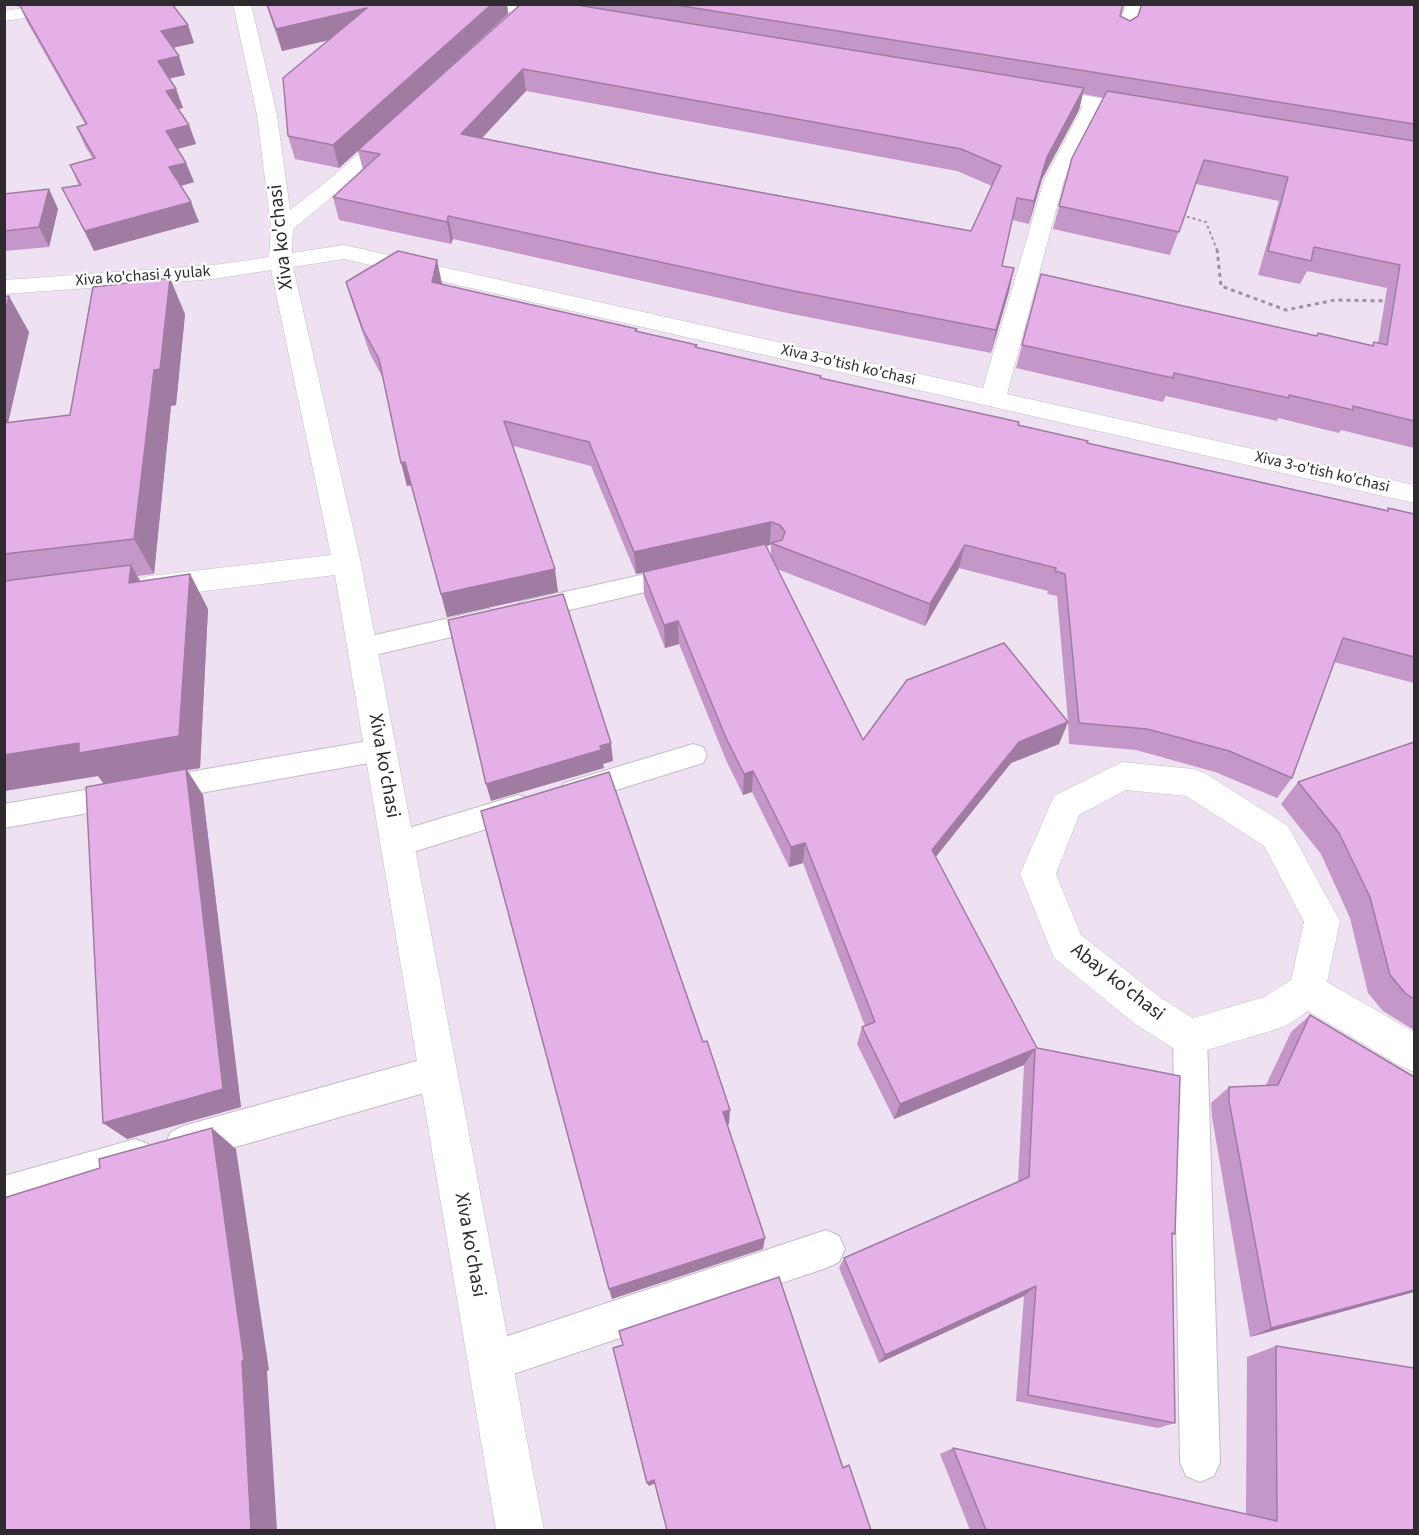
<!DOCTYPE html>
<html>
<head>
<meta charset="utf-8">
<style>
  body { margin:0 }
  #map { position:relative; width:1419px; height:1535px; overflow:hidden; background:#eee2f2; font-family:"Source Sans 3",sans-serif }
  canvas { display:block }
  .frame { position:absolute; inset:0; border:6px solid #2e2a2f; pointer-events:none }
</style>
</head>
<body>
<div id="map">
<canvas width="1419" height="1535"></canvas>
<div class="frame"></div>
</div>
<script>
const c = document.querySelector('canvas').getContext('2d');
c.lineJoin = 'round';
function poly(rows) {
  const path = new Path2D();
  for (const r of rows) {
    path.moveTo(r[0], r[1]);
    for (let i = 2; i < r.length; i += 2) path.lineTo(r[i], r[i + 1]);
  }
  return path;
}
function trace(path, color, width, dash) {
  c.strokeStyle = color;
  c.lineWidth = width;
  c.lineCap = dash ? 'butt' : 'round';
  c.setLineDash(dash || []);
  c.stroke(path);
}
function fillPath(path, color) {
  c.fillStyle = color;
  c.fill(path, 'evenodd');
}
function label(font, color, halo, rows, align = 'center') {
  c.font = font + ' "Source Sans 3",sans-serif';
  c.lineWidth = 4.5;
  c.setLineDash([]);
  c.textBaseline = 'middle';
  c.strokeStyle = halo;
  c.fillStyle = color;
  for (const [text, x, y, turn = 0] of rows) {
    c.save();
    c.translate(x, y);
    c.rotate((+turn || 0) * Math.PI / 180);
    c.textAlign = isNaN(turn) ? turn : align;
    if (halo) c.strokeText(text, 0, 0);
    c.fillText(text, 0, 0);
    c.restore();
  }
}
const pathFar1 = poly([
  [1181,215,1206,222,1217,250]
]);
const path = poly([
  [1217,249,1221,286,1286,310,1335,300,1390,301]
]);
const lane = poly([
  [1126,4,1141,4,1131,36,1123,41,1115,36,1126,4],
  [682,566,691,569,695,575,691,581,528,620,519,617,515,610,519,603,528,600,682,566],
  [489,609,498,612,502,619,498,626,362,658,353,655,349,648,353,641,362,638,489,609],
  [380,739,390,742,394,750,390,758,380,761,4,828,4,804,380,739],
  [693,744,703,747,707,755,703,763,574,803,564,799,560,791,564,783,693,744],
  [518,795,528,798,533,807,528,816,397,857,386,853,382,844,386,835,518,795],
  [1190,1021,1202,1026,1207,1037,1220,1462,1214,1476,1200,1482,1186,1476,1180,1462,1173,1037,1178,1026,1190,1021],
  [438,1055,450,1060,455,1072,450,1084,438,1089,183,1162,171,1156,165,1144,171,1132,183,1126,438,1055],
  [135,1139,148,1144,153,1157,148,1170,4,1212,4,1176,135,1139],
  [826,1230,839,1236,845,1249,839,1262,826,1268,490,1382,476,1376,470,1362,476,1348,490,1342,826,1230]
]);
const street = poly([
  [49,4,99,4,91,9,4,21,4,11,49,4],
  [233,4,251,4,277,115,290,210,330,179,387,127,394,125,401,127,404,131,344,187,293,229,292,253,344,245,983,388,1044,180,1083,106,1038,99,1031,97,1028,93,1031,89,1038,87,1151,107,1154,111,1151,115,1144,117,1100,109,1064,180,1007,394,1414,485,1414,503,344,259,293,267,361,563,544,1530,496,1530,335,575,149,598,139,595,134,587,139,579,149,576,331,555,271,270,214,279,4,294,4,280,214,265,269,257,271,227,257,115,233,4],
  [482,4,527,4,560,10,566,11,569,15,566,19,560,20,490,9,482,4],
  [1122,762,1193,769,1205,773,1288,826,1340,921,1327,982,1414,1032,1414,1072,1400,1066,1308,1011,1287,1025,1274,1030,1190,1055,1176,1050,1135,1024,1054,958,1020,874,1054,796,1122,762],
  [1126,790,1186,796,1264,846,1304,922,1291,980,1264,997,1193,1018,1161,998,1081,935,1056,874,1079,815,1126,790]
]);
const wall = poly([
  [17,4,172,4,188,25,194,43,173,48,179,56,185,75,169,78,176,89,183,108,178,109,189,125,196,144,177,149,186,163,194,182,181,186,199,222,94,251,62,188,79,186,70,165,93,159,85,146,77,127,85,124,26,20,20,6,18,7],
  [266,4,507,4,508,14,406,107,521,4,1124,4,1120,16,1130,21,1414,4,1414,448,1341,430,1339,433,1278,418,1277,421,1166,396,1163,402,1016,368,1041,274,1316,336,1318,333,1372,345,1374,342,1378,343,1387,288,1307,271,1300,284,1258,275,1279,201,1196,184,1170,255,1053,229,1072,158,1104,98,1083,94,1079,110,1042,179,1029,224,1012,220,1002,266,1014,268,1009,291,991,353,787,313,453,239,451,244,339,220,333,197,363,170,358,151,339,168,295,159,288,136,329,40,282,51],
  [526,91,957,171,992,186,971,231,660,174,482,138],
  [49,189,58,209,49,247,4,251,4,194],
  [437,260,442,285,697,345,697,348,1018,425,1087,443,1387,510,1388,508,1414,514,1414,683,1334,662,1292,778,1277,798,1215,772,1136,750,1069,744,1068,722,1059,744,1011,763,935,858,1037,1048,1175,1234,1172,1236,1175,1423,1158,1428,1016,1401,1024,1296,879,1363,839,1268,844,1258,1018,1182,1024,1065,894,1119,857,1044,862,1027,865,1026,803,863,789,867,752,792,743,795,726,760,679,644,665,648,644,595,643,573,636,574,591,466,513,446,558,592,447,617,412,485,407,486,383,378,370,354,353,305,346,282],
  [770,545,771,545,771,555,766,546],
  [959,568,1048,591,1047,594,1057,596,1068,721,863,740,777,569,925,626],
  [4,297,29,332,8,423,70,415,185,314,176,405,171,406,154,574,137,576,140,581,190,574,208,609,200,768,187,770,203,795,241,1107,127,1139,104,784,98,776,4,791],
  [1414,742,1414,1030,1383,1011,1368,993,1350,918,1321,854,1281,804,1298,782],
  [1310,1015,1414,1077,1414,1292,1250,1337,1212,1117,1211,1103,1229,1087,1266,1085,1291,1032],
  [1276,1346,1414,1530,970,1530,940,1454,953,1448,1246,1514,1247,1357]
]);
const shadedWall = poly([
  [492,4,507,4,508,14,339,168,333,145],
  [367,8,372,30,282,51,276,29],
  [188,25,194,43,167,49,161,31],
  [179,56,185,75,164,80,158,61],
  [523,69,526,91,465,156,461,134],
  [1084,88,1079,110,1042,179,1029,224,1034,201,1047,157],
  [176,89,183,108,173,110,166,91],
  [189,125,196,144,173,150,166,131],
  [186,163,194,182,177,187,169,167],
  [49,189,58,209,49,247,39,227],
  [191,202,199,222,94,251,85,231],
  [448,216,453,239,451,244,447,222],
  [437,260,442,284,437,306,432,282],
  [1014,268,1009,291,991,353,996,330],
  [170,278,185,314,176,405,171,406,154,574,134,539,154,370],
  [9,296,29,332,4,440,4,316],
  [405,462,412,485,407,486,401,463],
  [771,522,770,545,636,574,634,552],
  [965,545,959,568,925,626,930,604],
  [131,565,151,600,129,583],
  [555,569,558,592,447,617,441,594],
  [190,574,208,609,200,768,187,770,203,795,241,1107,127,1139,103,1123,104,784,98,776,4,791,4,755],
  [678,621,679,644,665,648,664,625],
  [1068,722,1059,744,1011,763,925,870,932,850,1019,742],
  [611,743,613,761,603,764,604,768,491,801,486,784],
  [753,771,752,792,743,795,744,774],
  [805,843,803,863,789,867,791,847],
  [1035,1049,1024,1065,894,1119,900,1104],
  [730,1110,729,1124,722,1127,723,1112],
  [212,1128,236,1149,269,1370,267,1371,277,1530,251,1530],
  [765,1238,763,1249,612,1299,609,1289],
  [1036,1286,1024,1296,879,1363,885,1355],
  [1414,1290,1414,1292,1250,1337,1271,1328],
  [654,1480,656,1483,649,1486,647,1483]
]);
const building = poly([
  [19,4,172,4,188,25,161,31,179,56,158,61,176,89,166,91,189,125,166,131,186,163,169,167,191,202,85,231,62,188,81,185,70,165,95,158,77,127,87,124,19,4],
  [267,4,492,4,333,145,288,136,283,78,367,8,276,29,267,4],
  [521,4,571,4,1084,88,1047,157,1034,201,1017,198,1002,266,1014,268,996,330,789,290,448,216,447,222,333,197,380,154,358,150,521,4],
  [523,69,961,149,1001,166,971,231,660,174,461,134,523,69],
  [670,4,1123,4,1120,16,1130,21,1138,16,1142,4,1414,4,1414,124,670,4],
  [1107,91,1414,141,1414,421,1353,406,1353,410,1289,395,1289,398,1174,373,1173,378,1022,345,1041,274,1317,336,1318,333,1373,346,1374,342,1387,345,1400,265,1314,247,1311,261,1268,251,1288,177,1204,160,1179,232,1059,206,1072,158,1107,91],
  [49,189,39,227,4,231,4,194,49,189],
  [398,251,437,260,432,282,637,329,635,331,697,345,695,347,821,376,820,378,1019,422,1018,425,1088,441,1087,443,1388,511,1388,508,1414,514,1414,657,1343,638,1292,778,1229,751,1147,729,1079,723,1065,574,1055,571,1056,568,965,545,930,604,771,543,782,540,785,532,780,525,771,522,634,552,589,442,504,421,555,569,441,594,405,462,401,463,379,359,363,330,346,282,398,251],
  [170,278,160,369,154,370,134,539,4,554,4,423,70,415,93,287,170,278],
  [9,296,4,316,4,297,9,296],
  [765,544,863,740,907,680,1004,643,1068,722,1019,742,932,850,1037,1048,1180,1076,1175,1234,1172,1233,1175,1423,1028,1395,1036,1286,885,1355,844,1258,1029,1177,1035,1049,900,1104,862,1027,875,1022,805,843,791,847,753,771,744,774,726,738,678,621,664,625,643,572,765,544],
  [131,565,129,583,190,574,179,736,79,753,79,743,4,755,4,581,131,565],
  [563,594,611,743,600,746,601,750,486,784,448,620,563,594],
  [1414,742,1414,999,1405,993,1390,975,1370,897,1339,833,1298,782,1414,742],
  [186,769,223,1089,103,1123,86,787,186,769],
  [609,772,703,1042,707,1041,730,1110,723,1112,765,1238,609,1289,481,811,609,772],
  [1310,1015,1414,1077,1414,1290,1271,1328,1229,1101,1229,1087,1278,1085,1310,1015],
  [212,1128,244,1360,242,1361,251,1530,4,1530,4,1198,100,1168,99,1159,212,1128],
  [779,1277,843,1468,849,1465,871,1530,667,1530,654,1480,647,1483,613,1348,623,1345,619,1331,779,1277],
  [1276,1346,1414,1368,1414,1530,986,1530,953,1448,1277,1521,1276,1346]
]);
const farStreetnames = [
  ["Xiva ko'chasi 4 yulak",143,277,-4],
  ["Xiva 3-o'tish ko'chasi",848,366,13],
  ["Xiva 3-o'tish ko'chasi",1322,473,13]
];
const streetNames = [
  ["Xiva ko'chasi",282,237,-96],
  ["Xiva ko'chasi",383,766,80],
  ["Abay ko'chasi",1117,983,38],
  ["Xiva ko'chasi",469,1245,80]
];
trace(lane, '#c5bac9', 2);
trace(street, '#c5bac9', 1);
trace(pathFar1, '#9b939e', 2, [3, 3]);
trace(path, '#9b939e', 3, [4, 4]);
fillPath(lane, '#fff');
fillPath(street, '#fff');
fillPath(wall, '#c597c8');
fillPath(shadedWall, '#a07ba2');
fillPath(building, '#e5b0e8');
trace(building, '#a07ba2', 1.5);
label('16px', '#2e2a2f', '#fff', farStreetnames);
label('20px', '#2e2a2f', '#fff', streetNames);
</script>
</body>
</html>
